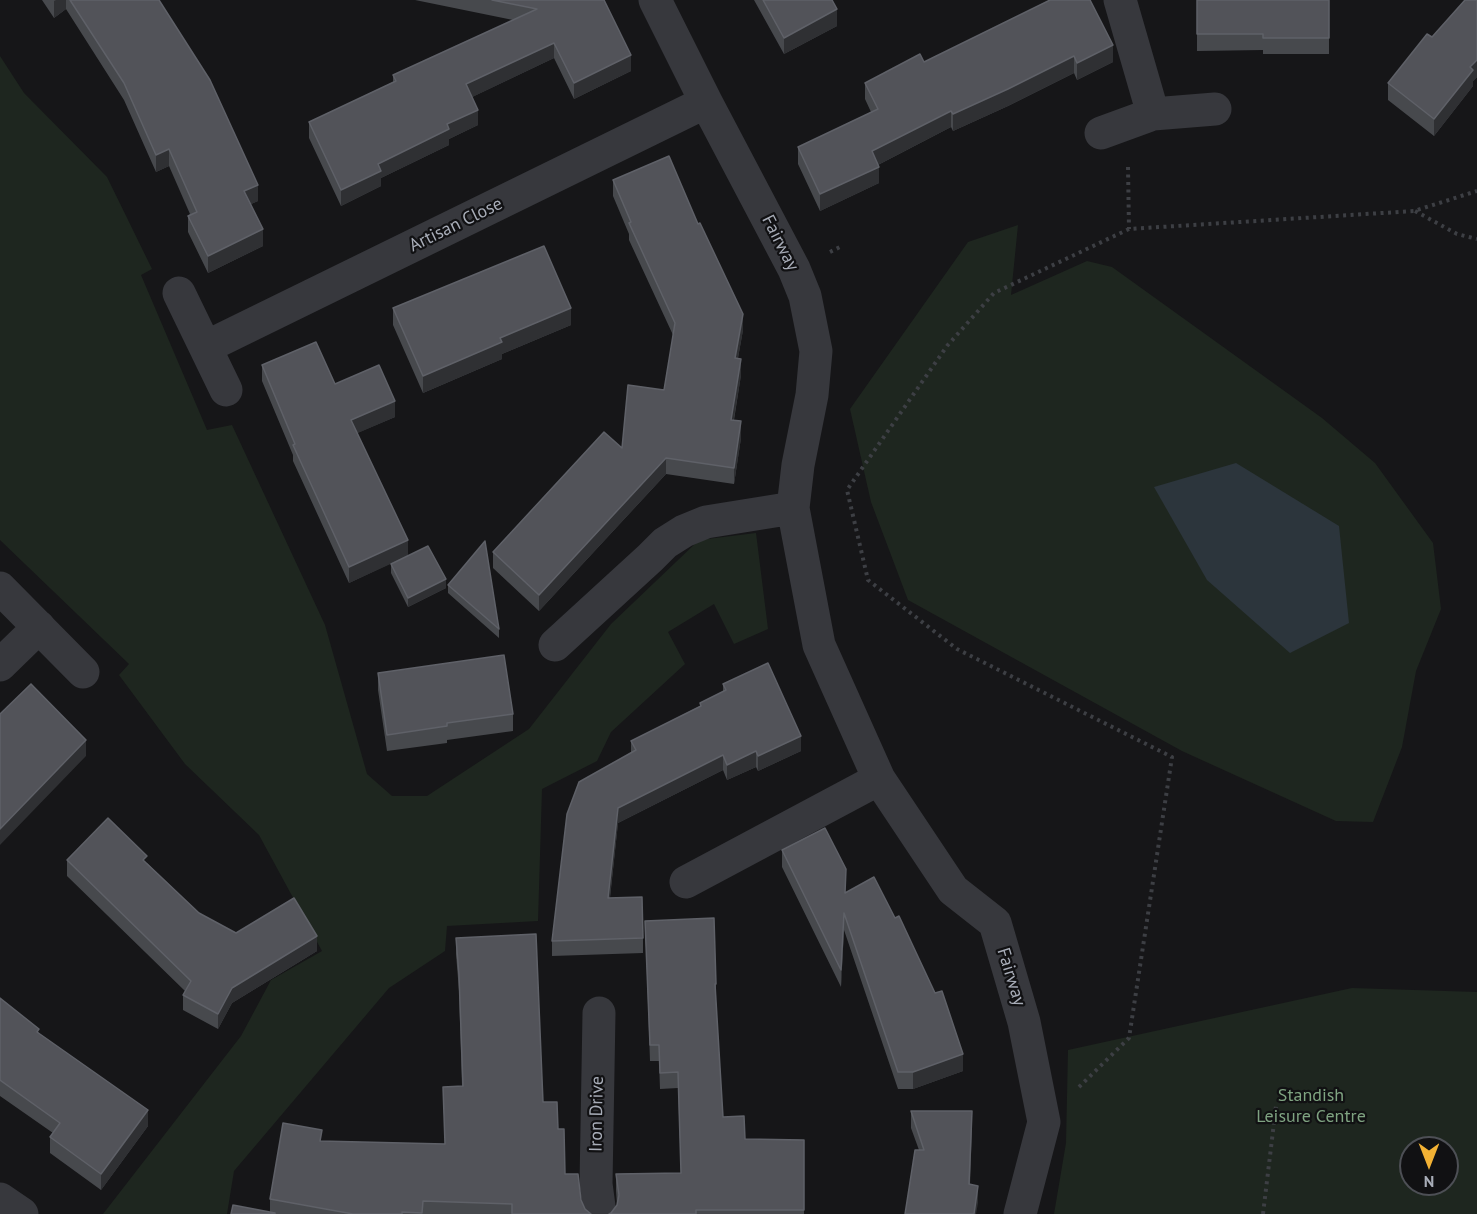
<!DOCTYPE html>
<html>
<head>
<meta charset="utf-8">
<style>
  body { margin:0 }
  #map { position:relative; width:1477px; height:1214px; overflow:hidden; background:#161618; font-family:"PT Sans",sans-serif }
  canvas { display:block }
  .north { position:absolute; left:1399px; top:1136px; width:60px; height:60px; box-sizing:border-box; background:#111113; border:2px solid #4d4f55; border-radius:50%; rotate:180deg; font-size:16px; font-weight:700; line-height:24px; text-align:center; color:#a8adb8 }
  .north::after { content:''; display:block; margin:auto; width:21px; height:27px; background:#f2b134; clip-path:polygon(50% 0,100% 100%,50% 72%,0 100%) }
</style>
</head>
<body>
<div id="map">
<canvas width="1477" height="1214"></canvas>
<div class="north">N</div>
</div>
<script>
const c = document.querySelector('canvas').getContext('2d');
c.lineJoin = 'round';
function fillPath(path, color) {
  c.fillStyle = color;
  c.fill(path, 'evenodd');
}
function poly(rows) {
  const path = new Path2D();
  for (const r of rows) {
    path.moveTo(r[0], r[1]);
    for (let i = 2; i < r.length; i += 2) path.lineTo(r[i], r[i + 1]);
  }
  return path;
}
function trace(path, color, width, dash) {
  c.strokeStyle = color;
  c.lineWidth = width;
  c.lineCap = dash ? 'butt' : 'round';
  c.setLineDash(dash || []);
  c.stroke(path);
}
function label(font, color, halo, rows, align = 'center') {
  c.font = font + ' "PT Sans",sans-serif';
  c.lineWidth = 4.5;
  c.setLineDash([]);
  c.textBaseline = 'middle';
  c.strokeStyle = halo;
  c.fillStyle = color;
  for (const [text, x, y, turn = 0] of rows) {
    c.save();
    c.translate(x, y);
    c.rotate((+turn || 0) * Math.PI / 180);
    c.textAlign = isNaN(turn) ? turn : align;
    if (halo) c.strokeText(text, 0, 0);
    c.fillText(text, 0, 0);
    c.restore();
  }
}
const green = poly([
  [0,56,24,93,107,177,152,269,141,275,207,430,232,425,325,625,367,774,392,796,427,796,529,729,611,624,699,540,756,533,768,629,734,644,714,604,668,632,685,664,611,732,597,761,542,789,538,921,447,926,445,951,389,988,234,1171,227,1214,103,1214,241,1036,271,980,322,951,259,835,185,764,119,675,129,664,0,540],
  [1018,225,1011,295,1087,261,1112,267,1322,418,1375,463,1433,543,1441,609,1416,671,1402,747,1373,822,1336,821,1182,751,908,600,871,502,850,409,968,242],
  [1352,988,1477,992,1477,1214,1054,1214,1066,1143,1068,1050],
  [1411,1148,1447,1148,1447,1184,1411,1184]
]);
const water = poly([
  [1236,463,1339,526,1349,623,1290,653,1207,580,1154,487]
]);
const path = poly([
  [1128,167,1129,229],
  [1415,211,1457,234,1477,239],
  [830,252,842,246],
  [1079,1087,1129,1038,1172,757,957,649,868,580,847,490,947,346,994,293,1129,229,1414,211,1477,191],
  [1263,1214,1276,1106]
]);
const street = poly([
  [655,0,706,102,794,269,805,296,816,351,812,395,798,465,793,508,819,645,879,779,953,890,995,923,1024,1022,1044,1122,1020,1214],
  [1120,0,1153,114],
  [1101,133,1153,114,1215,109],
  [179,293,226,390],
  [206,347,706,102],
  [0,588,83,672],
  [555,645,650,558,665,543,684,531,706,522,793,508],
  [0,665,39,627],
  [686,882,879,779],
  [599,1013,596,1184,600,1214],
  [0,1199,22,1214]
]);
const wall = poly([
  [42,0,159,0,258,201,251,204,263,246,208,273,188,232,188,216,190,214,169,166,156,172,124,100,66,9,54,18],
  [415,0,604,0,631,71,574,99,554,58,472,97,478,125,449,139,449,145,381,178,381,186,341,206,309,138,309,122,393,82,393,75,513,20],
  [754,0,832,0,837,26,784,54],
  [1050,0,1113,62,1077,80,1074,73,1008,106,953,131,951,127,878,165,879,183,820,211,798,164,798,147,871,112,865,99,865,83,924,62],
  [1197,0,1329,0,1329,54,1263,54,1263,50,1197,51],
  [1477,0,1477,77,1473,81,1473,86,1434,136,1388,100,1388,83,1432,37],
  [613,180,743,330,738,358,741,375,734,420,741,438,734,484,666,474,539,611,493,568,493,552,622,448,664,390,673,335,629,240,629,234,613,196],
  [393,308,571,325,502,354,502,359,423,393,393,325],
  [262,365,335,384,395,417,357,433,408,556,446,588,408,607,391,573,391,564,402,558,349,583,293,461,293,455,262,381],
  [448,585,499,629,499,638,448,593],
  [378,673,513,714,513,731,447,740,447,743,387,751,378,690],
  [723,684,801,751,758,771,756,767,727,780,723,770,618,823,610,898,643,938,643,953,552,956,552,941,631,752,631,741,700,706,700,703,723,692],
  [782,850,845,892,963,1071,913,1089,898,1089,844,930,841,987,782,867],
  [67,860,147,863,199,913,236,933,317,951,232,1003,218,1029,183,1010,183,995,185,991,67,876],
  [645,921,716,984,716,1000,723,1117,745,1139,804,1140,804,1214,609,1214,611,1213,617,1205,616,1190,616,1174,681,1173,678,1088,660,1089,659,1061,650,1061],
  [456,938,558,1129,565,1174,581,1200,585,1209,591,1214,231,1214,270,1212,270,1199,322,1141,445,1144,443,1087,462,1086,459,991,456,954],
  [0,998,39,1033,148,1126,101,1190,50,1153,50,1137,53,1133,0,1096],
  [911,1111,972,1128,970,1184,978,1203,919,1150,911,1128]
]);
const shadedWall = poly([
  [56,0,66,0,66,9,54,18,54,1],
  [837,9,837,26,784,54,784,38],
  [554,43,554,58,466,100,466,84],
  [1113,45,1113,62,1077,80,1077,63],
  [631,55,631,71,574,99,574,83],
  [1074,56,1074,73,1008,106,953,131,953,114],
  [1477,60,1477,77,1473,81,1473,86,1434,136,1434,119,1470,67],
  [478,110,478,125,449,139,449,145,381,178,381,186,341,206,341,190,378,164,447,124],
  [951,111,951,127,872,168,872,151],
  [169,149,169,166,156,172,156,155],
  [879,167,879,183,820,211,820,194],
  [258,185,258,201,244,207,244,191],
  [263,229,263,246,208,273,208,256],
  [571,308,571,325,502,354,502,359,423,393,423,376,500,338],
  [743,314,743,330,735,374,735,358],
  [741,359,741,375,731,436,731,420],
  [395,401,395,417,351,436,351,420],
  [741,421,741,438,734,484,734,468],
  [666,458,666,474,539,611,539,595],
  [408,540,408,556,349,583,349,567],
  [446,579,446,588,408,607,408,598],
  [801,736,801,751,758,771,758,756],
  [86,740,86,756,0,845,0,829],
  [756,751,756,767,727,780,727,765],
  [723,755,723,770,618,823,608,914,608,898,618,808],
  [844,913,844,930,841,987,841,970],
  [317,936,317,951,232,1003,218,1029,218,1014,232,988],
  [963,1054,963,1071,913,1089,913,1072],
  [148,1110,148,1126,101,1190,101,1174],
  [978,1186,978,1203,976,1214,974,1214]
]);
const building = poly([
  [70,0,159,0,210,80,258,185,244,191,263,229,208,256,188,216,197,212,169,149,156,155,124,83,70,0],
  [492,0,604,0,631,55,574,83,554,43,466,84,478,110,447,124,449,129,378,164,381,171,341,190,309,122,396,81,393,75,537,9,492,0],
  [763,0,832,0,837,9,784,38,763,0],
  [1050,0,1090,0,1113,45,1077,63,1074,56,1008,89,953,114,951,111,872,151,879,167,820,194,798,147,878,109,865,83,920,54,924,62,1050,0],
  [1197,0,1329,0,1329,38,1263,38,1263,34,1197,34,1197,0],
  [1465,0,1477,0,1477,60,1470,67,1473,70,1434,119,1388,83,1427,34,1432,37,1465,0],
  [669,156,698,224,700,223,743,314,735,358,741,359,731,420,741,421,734,468,666,458,539,595,493,552,604,432,622,448,628,385,664,390,675,323,629,223,631,222,613,180,669,156],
  [544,246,571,308,500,338,502,342,423,376,393,308,544,246],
  [316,342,335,384,379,365,395,401,351,420,408,540,349,567,293,445,295,444,262,365,316,342],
  [485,541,499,629,448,585,485,541],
  [428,546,446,579,408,598,391,564,428,546],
  [504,655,513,714,447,723,447,726,387,735,378,673,504,655],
  [768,663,801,736,758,756,756,751,727,765,723,755,618,808,608,898,642,897,643,938,552,941,567,814,579,782,636,750,631,741,701,706,700,703,726,690,723,684,768,663],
  [31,684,86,740,0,829,0,714,31,684],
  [108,818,147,856,143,860,199,913,236,933,294,898,317,936,232,988,218,1014,183,995,191,981,67,860,108,818],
  [825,828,846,869,845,893,874,877,895,918,899,916,935,993,942,991,963,1054,913,1072,898,1072,844,913,841,970,782,850,825,828],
  [714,918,716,984,715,984,723,1117,744,1116,745,1139,804,1140,804,1210,696,1210,696,1214,609,1214,611,1213,617,1205,619,1195,616,1174,681,1173,678,1072,660,1073,659,1045,650,1045,645,921,714,918],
  [536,934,543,1102,557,1102,558,1129,564,1129,565,1174,578,1174,581,1200,585,1209,591,1214,512,1214,512,1204,423,1201,422,1213,402,1212,402,1214,353,1214,270,1199,283,1123,322,1130,320,1141,445,1144,443,1087,463,1086,459,975,456,938,536,934],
  [0,998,39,1029,37,1032,148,1110,101,1174,50,1137,60,1123,0,1080,0,998],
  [911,1111,972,1111,969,1184,978,1186,974,1214,905,1214,915,1150,924,1150,911,1111],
  [233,1205,275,1213,275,1214,231,1214,233,1205]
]);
const streetNames = [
  ["Artisan Close",456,225,-26],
  ["Fairway",780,243,63],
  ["Fairway",1011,977,73],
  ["Iron Drive",597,1114,-89]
];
const parkNames = [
  ["Standish",1311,1096],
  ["Leisure Centre",1311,1117]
];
fillPath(green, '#1e261f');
fillPath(water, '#2c353c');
trace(path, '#3d3f44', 4, [3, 4.5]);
trace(street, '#37383d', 33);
fillPath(wall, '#47494d');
fillPath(shadedWall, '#2f3033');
fillPath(building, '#525359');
trace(building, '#5f6168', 1.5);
label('18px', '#a8adb8', '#111113', streetNames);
label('18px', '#7fa381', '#111113', parkNames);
</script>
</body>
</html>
